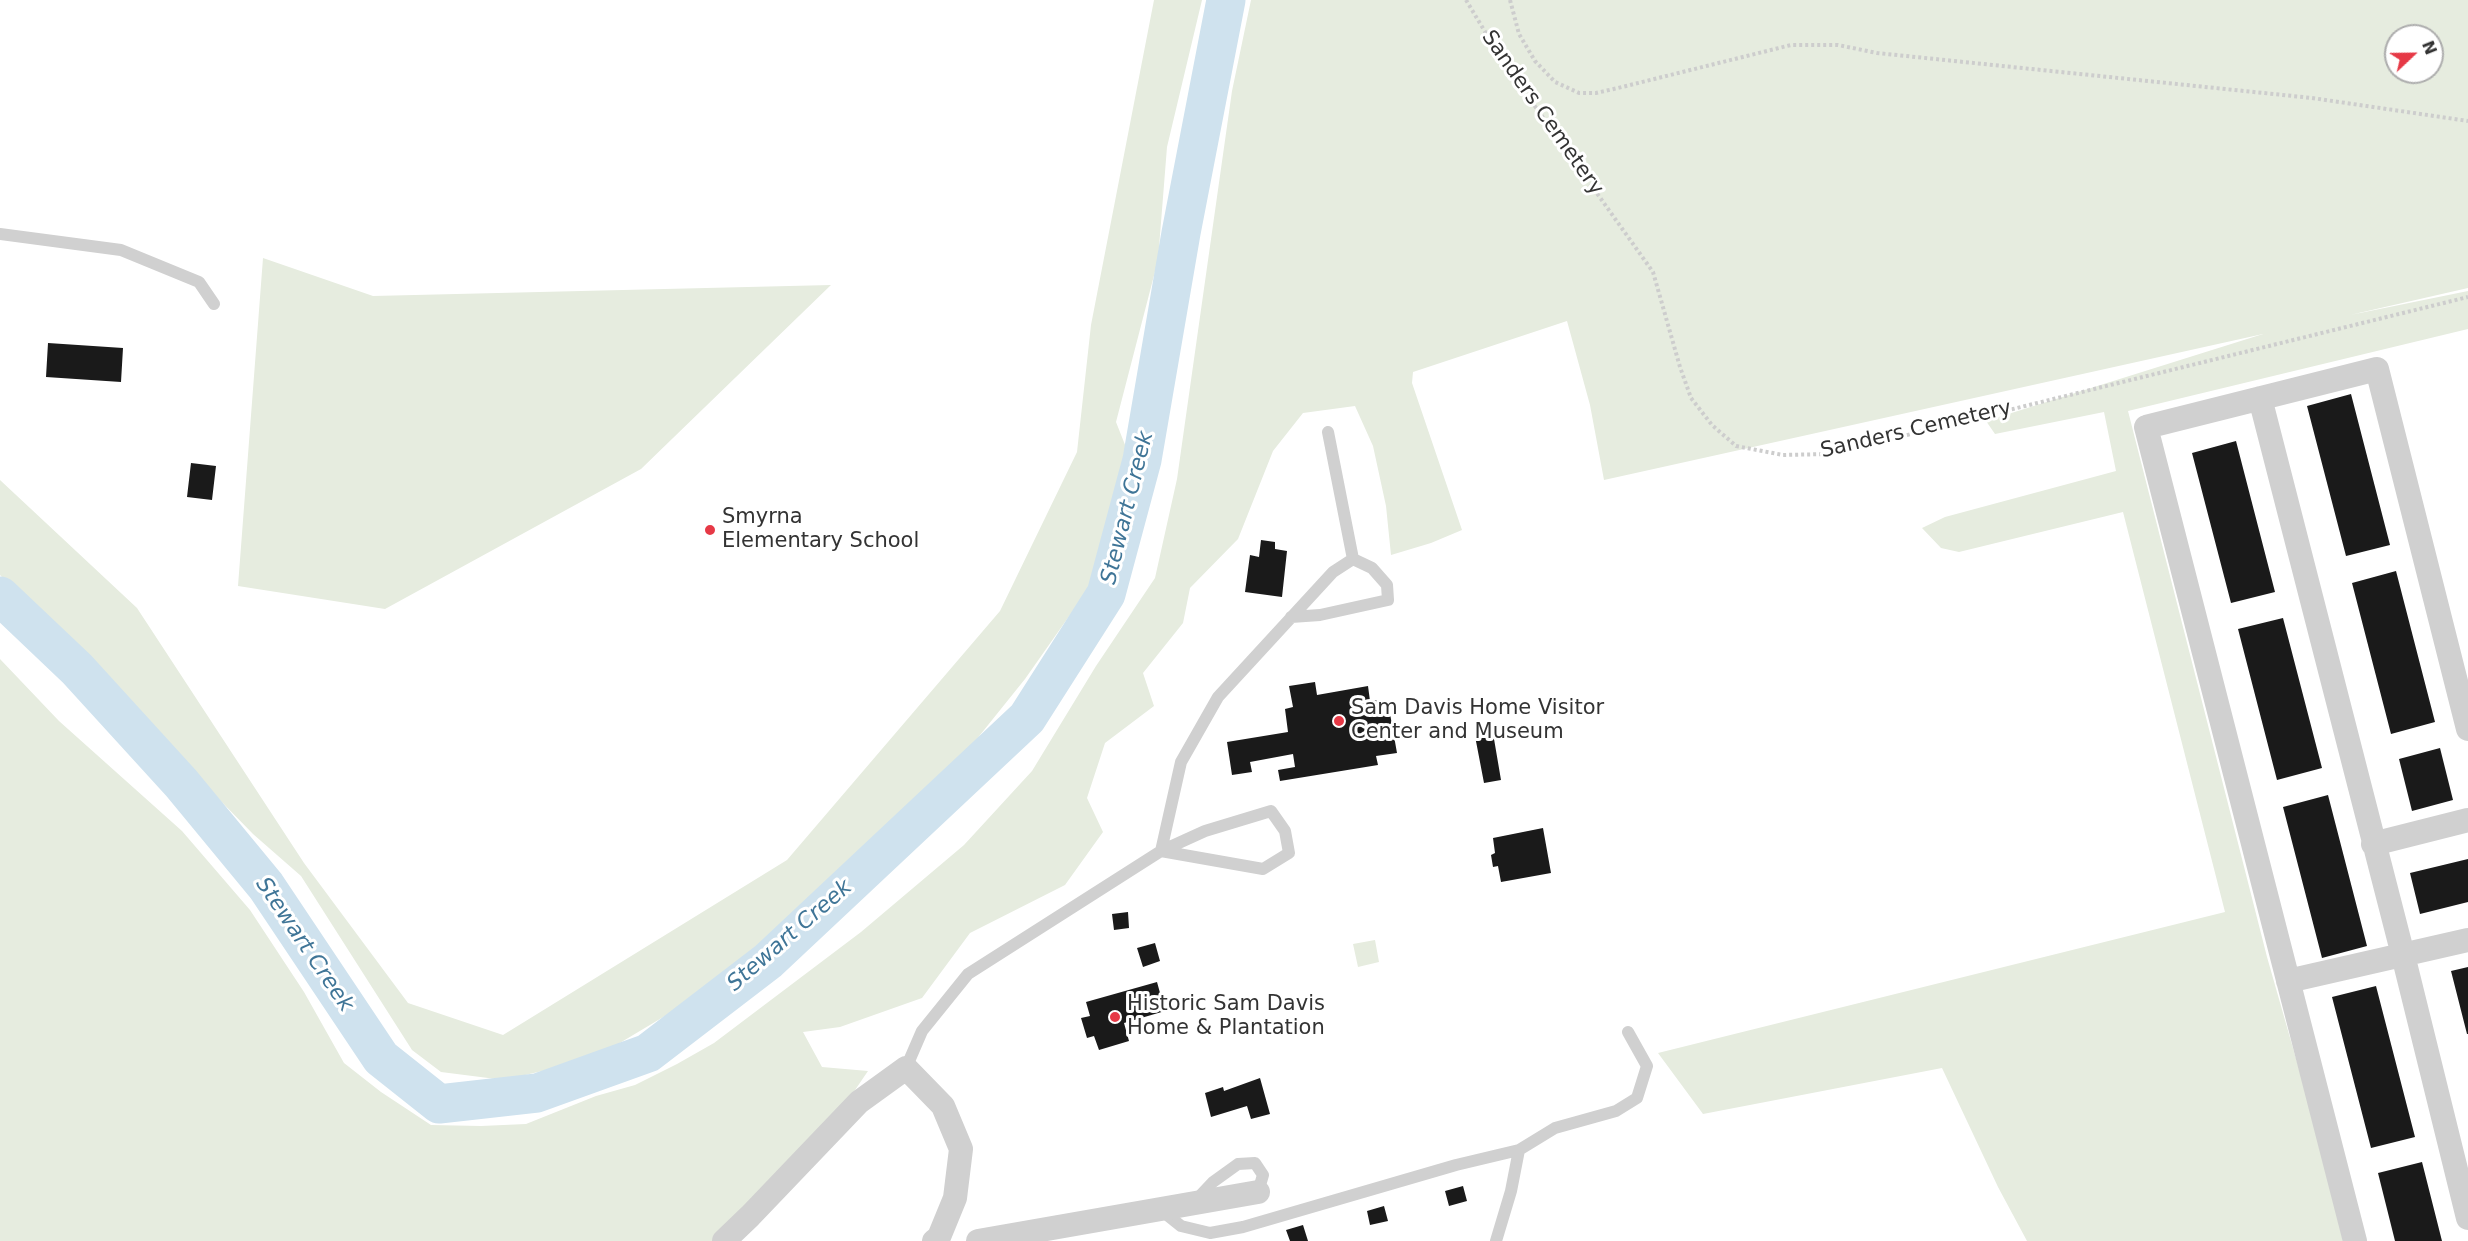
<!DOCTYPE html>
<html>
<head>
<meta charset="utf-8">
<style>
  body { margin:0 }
  #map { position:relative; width:2468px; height:1241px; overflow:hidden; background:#fff; font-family:"DejaVu Sans",sans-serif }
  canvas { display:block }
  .north { position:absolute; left:2384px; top:24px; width:60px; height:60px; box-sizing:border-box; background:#fff; border:2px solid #adadad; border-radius:50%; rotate:68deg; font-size:16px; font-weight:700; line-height:24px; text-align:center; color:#333 }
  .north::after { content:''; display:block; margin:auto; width:21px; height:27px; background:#e63946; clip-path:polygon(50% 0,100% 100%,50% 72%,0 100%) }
</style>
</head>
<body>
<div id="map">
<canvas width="2468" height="1241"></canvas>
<div class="north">N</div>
</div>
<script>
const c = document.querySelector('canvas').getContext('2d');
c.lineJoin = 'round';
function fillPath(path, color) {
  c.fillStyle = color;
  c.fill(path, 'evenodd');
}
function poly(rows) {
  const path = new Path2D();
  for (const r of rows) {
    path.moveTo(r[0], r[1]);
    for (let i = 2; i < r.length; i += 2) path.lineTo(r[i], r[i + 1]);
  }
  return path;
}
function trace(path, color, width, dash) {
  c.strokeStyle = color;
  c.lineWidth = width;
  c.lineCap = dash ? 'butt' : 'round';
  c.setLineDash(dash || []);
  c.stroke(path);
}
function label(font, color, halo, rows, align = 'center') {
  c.font = font + ' "DejaVu Sans",sans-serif';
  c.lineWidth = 6;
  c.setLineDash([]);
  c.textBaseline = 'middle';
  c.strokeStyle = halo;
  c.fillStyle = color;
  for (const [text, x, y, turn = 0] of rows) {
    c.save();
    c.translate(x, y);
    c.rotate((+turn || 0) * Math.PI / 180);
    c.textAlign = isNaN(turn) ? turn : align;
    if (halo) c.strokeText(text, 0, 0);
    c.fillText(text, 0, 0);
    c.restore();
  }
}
const green = poly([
  [1154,0,1202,0,1167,147,1158,260,1116,422,1131,460,1120,484,1098,575,1025,679,976,740,863,851,777,941,690,1001,593,1059,504,1080,441,1072,412,1050,301,876,253,834,0,575,0,480,137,608,304,863,408,1003,503,1035,787,860,1000,611,1077,452,1091,325],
  [1251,0,2468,0,2468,288,2350,315,2468,291,2468,329,2128,411,2267,957,2348,1241,2027,1241,1998,1187,1942,1068,1703,1114,1658,1053,2225,912,2123,512,1959,552,1941,548,1922,528,1945,517,2116,471,2104,412,1995,434,1986,421,2263,334,1604,480,1590,405,1567,321,1413,372,1412,383,1462,530,1431,543,1391,555,1386,506,1373,446,1355,406,1303,413,1273,451,1238,539,1190,588,1183,623,1143,673,1154,706,1105,743,1087,798,1103,832,1065,885,970,933,922,998,840,1027,803,1032,822,1067,868,1071,853,1093,713,1241,0,1241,0,659,59,721,182,831,250,910,304,992,344,1063,381,1092,431,1125,481,1126,526,1124,596,1096,635,1085,677,1064,714,1043,861,932,964,845,1032,771,1096,666,1155,578,1177,479,1232,91],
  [2396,36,2432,36,2432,72,2396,72],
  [263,258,373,296,831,285,641,469,385,609,238,586],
  [1375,940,1379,962,1358,967,1353,944]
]);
const river = poly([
  [0,596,77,669,181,783,266,886,381,1058,439,1104,537,1093,648,1053,768,961,1027,718,1106,594,1142,460,1181,233,1226,0]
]);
const building = poly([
  [48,343,123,348,121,382,46,377],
  [2351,394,2390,545,2346,556,2307,406],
  [2236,441,2275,592,2231,603,2192,453],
  [191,463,216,466,212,500,187,497],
  [1261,540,1275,542,1275,549,1287,551,1282,597,1245,592,1250,555,1259,557],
  [2396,571,2435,722,2391,734,2352,583],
  [2283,618,2322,768,2277,780,2238,629],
  [1315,682,1317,695,1368,686,1370,701,1380,700,1382,709,1389,708,1397,753,1376,756,1378,765,1280,781,1278,770,1295,767,1293,754,1250,762,1252,772,1232,775,1227,742,1288,732,1285,709,1293,707,1289,686],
  [1493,733,1501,780,1484,783,1475,736],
  [2440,748,2453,800,2412,811,2399,759],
  [2328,795,2367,946,2322,958,2283,807],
  [1543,828,1551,873,1501,882,1498,866,1493,867,1491,855,1495,853,1493,838],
  [2468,859,2468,902,2420,914,2410,873],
  [1128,912,1129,928,1114,930,1112,914],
  [1155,943,1160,961,1143,967,1137,948],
  [2468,967,2468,1034,2467,1034,2451,971],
  [1157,982,1165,1011,1124,1023,1129,1041,1099,1050,1094,1036,1087,1038,1081,1018,1090,1016,1086,1002],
  [2376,986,2415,1137,2371,1148,2332,997],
  [1260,1078,1270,1114,1251,1119,1247,1106,1211,1117,1205,1093,1223,1087,1224,1091],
  [2422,1162,2442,1241,2395,1241,2378,1173],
  [1463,1186,1467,1201,1449,1206,1445,1191],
  [1384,1206,1388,1221,1370,1225,1367,1211],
  [1303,1225,1308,1241,1290,1241,1286,1230]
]);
const path = poly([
  [1466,0,1502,60,1653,272,1680,367,1691,398,1712,425,1736,446,1783,455,1830,454,2468,297],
  [1510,0,1519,34,1535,61,1555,82,1579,93,1596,93,1618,88,1791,45,1838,45,1877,53,2312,98,2468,121]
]);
const service = poly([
  [0,234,121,250,199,282,214,304],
  [1291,617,1320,615,1388,600,1387,585,1372,568,1353,559],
  [1161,851,1181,762,1218,697,1333,572,1353,559,1328,432],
  [906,1068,922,1031,968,974,1161,851,1205,831,1271,811,1285,831,1289,853,1263,869,1161,851],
  [1197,1199,1213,1182,1238,1164,1255,1163,1263,1175,1258,1192],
  [1161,1210,1181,1226,1210,1233,1243,1227,1456,1165,1519,1150],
  [1496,1241,1511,1191,1519,1150,1555,1128,1616,1111,1637,1098,1647,1066,1628,1032]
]);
const minor = poly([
  [2260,398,2403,955,2468,1218],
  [2373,844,2468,820],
  [2288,981,2468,940],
  [724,1241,750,1216,859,1102,906,1068,943,1106,961,1149,955,1198,939,1237,934,1241],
  [978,1241,1258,1192],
  [2355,1241,2146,427,2377,369,2468,729]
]);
const markers = [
  [710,530,6,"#e63946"],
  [1339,721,6,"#e63946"],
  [1115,1017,6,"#e63946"]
];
const streetNames = [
  ["Sanders Cemetery",1542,113,55],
  ["Sanders Cemetery",1916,430,-13]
];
const poiNames = [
  ["Smyrna",722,518],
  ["Elementary School",722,542],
  ["Sam Davis Home Visitor",1351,709],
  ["Center and Museum",1351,733],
  ["Historic Sam Davis",1127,1005],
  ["Home & Plantation",1127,1029]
];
const waterNames = [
  ["Stewart Creek",1128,508,-76],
  ["Stewart Creek",790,936,-41],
  ["Stewart Creek",304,945,56]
];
fillPath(green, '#e6ecdf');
trace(river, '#cfe2ee', 39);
fillPath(building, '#1a1a1a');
trace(path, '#cdcdcd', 4, [3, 3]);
trace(service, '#d0d0d0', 12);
trace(minor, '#d0d0d0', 24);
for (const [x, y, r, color] of markers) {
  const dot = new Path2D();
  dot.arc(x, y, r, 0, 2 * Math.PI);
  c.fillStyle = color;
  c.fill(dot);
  trace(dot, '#fff', 2);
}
label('21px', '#333', '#fff', streetNames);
label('21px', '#333', '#fff', poiNames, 'left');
label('italic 22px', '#3f7597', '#fff', waterNames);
</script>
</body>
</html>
